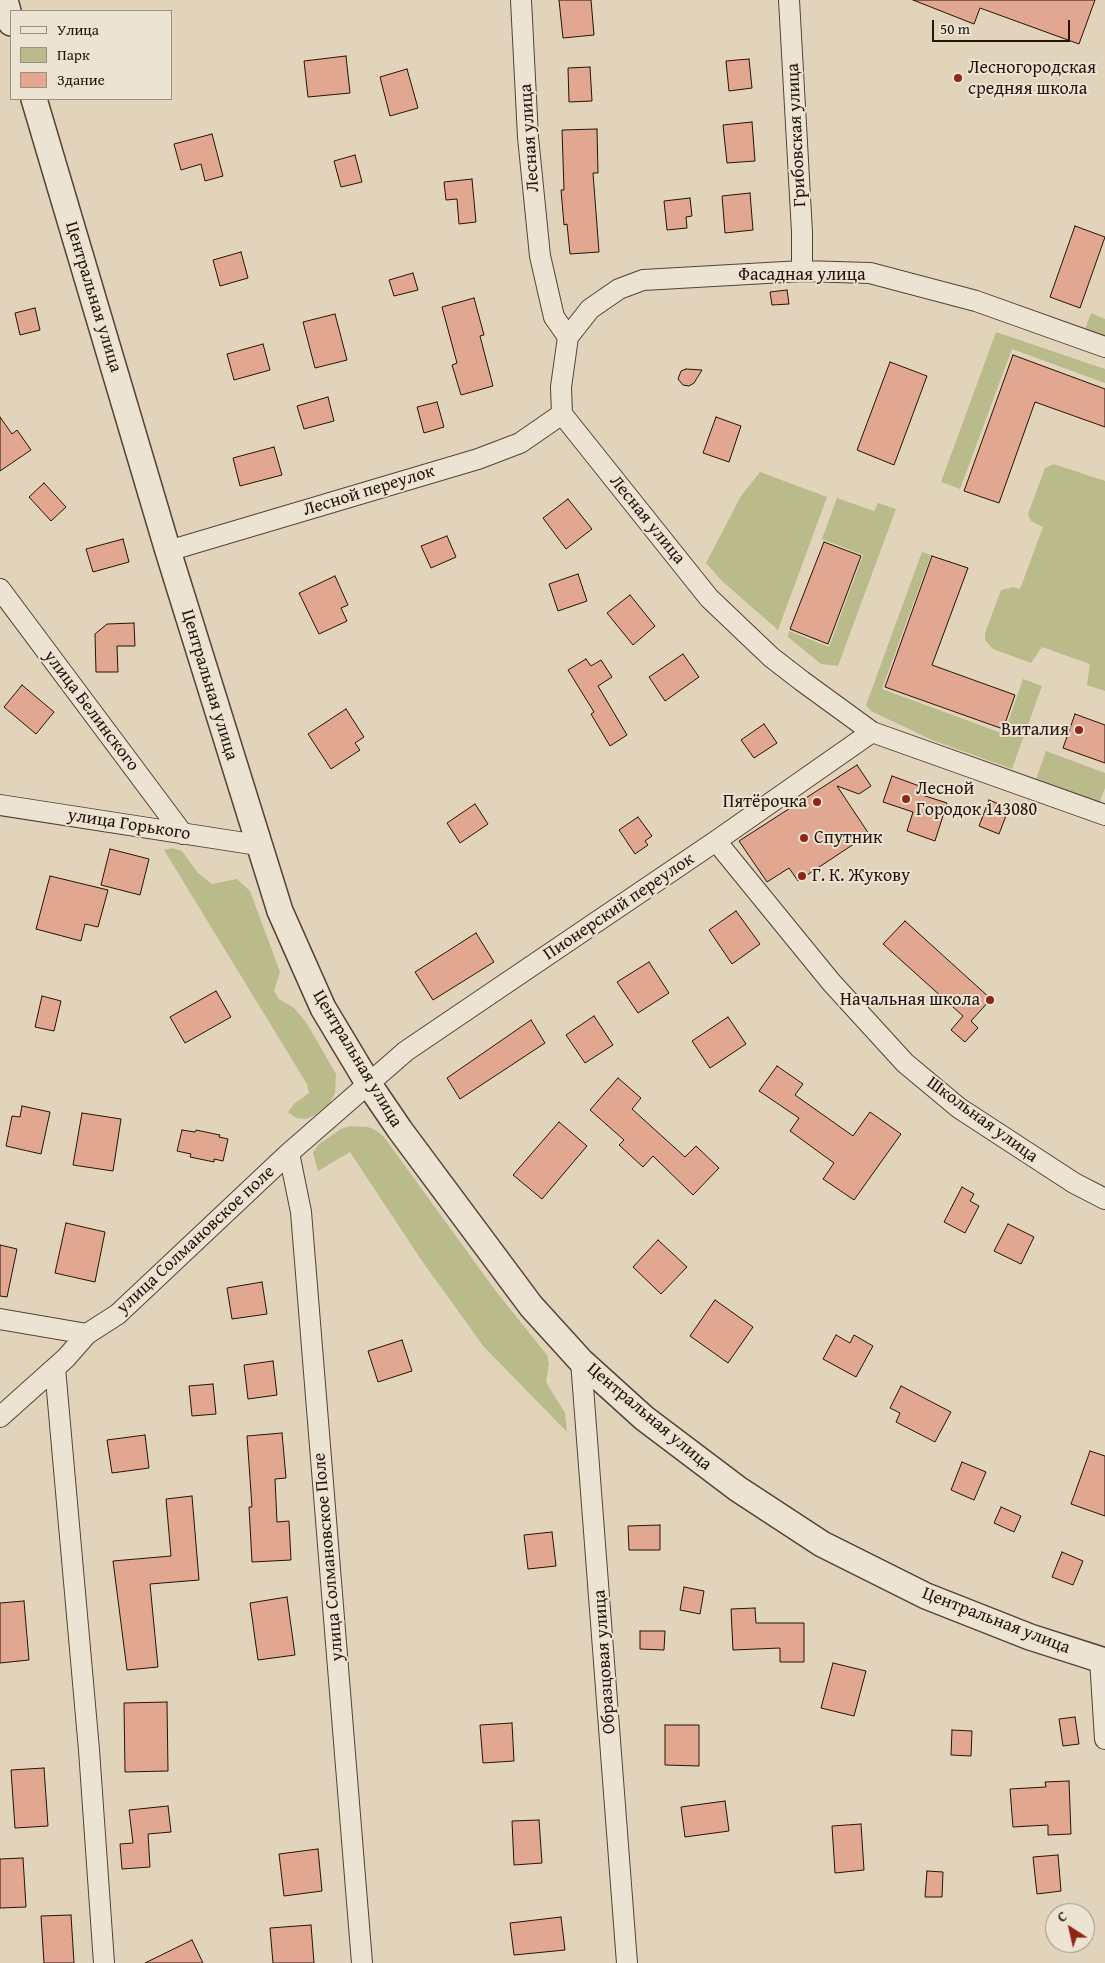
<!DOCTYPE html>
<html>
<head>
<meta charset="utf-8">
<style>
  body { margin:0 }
  #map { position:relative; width:1105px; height:1963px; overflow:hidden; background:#e1d4bb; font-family:"Gentium Book Plus",serif }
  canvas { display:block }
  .legend { position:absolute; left:10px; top:10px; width:162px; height:90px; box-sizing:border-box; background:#ece3d3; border:1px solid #9d9082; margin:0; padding:6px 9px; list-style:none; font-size:15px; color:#261309 }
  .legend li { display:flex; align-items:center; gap:10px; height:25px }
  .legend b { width:25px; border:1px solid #9d9082 }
  .north { position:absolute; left:1045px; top:1903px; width:50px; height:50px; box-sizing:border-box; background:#ece3d3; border:1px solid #9d9082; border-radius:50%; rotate:325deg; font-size:14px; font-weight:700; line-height:20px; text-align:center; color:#261309 }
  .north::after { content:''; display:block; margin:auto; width:18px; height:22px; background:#8f2418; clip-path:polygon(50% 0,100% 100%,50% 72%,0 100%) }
  .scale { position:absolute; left:932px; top:20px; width:138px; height:22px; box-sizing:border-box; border:2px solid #261309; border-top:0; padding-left:6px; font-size:15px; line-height:18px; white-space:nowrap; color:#261309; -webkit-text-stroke:4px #ece3d3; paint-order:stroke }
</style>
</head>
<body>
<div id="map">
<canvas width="1105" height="1963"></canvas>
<ul class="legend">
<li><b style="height:6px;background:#ece3d3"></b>Улица</li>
<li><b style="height:14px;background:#babb8b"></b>Парк</li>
<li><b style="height:14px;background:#e1a791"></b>Здание</li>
</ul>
<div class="north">С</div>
<div class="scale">50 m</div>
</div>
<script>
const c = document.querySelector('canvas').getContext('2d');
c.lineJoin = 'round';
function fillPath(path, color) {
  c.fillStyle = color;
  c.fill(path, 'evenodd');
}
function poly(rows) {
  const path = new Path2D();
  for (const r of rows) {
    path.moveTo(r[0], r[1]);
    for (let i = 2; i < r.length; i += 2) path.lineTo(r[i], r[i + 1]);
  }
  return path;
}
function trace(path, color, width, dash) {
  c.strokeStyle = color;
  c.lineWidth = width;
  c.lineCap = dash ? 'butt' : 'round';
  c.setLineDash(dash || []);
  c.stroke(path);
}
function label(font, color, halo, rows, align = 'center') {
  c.font = font + ' "Gentium Book Plus",serif';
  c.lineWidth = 4;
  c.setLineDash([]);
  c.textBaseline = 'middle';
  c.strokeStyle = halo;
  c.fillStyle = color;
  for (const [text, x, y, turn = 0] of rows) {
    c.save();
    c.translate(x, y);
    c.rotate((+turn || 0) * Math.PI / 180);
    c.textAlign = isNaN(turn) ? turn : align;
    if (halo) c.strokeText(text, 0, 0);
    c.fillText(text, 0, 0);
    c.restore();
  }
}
const green = poly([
  [1091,313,1105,319,1105,340,1084,332],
  [996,332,1105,369,1105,383,1012,349,960,489,941,482],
  [1054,464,1105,481,1105,691,1087,685,1090,664,1042,647,1031,663,993,649,985,640,985,633,1001,590,1013,587,1020,589,1043,527,1031,521,1028,514,1045,468],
  [760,472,827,497,778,630,722,581,706,563,741,496],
  [837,498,874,511,878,503,896,509,838,666,821,664,788,637,789,631,829,647,863,555,822,539],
  [922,552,931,555,882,689,1004,734,1023,679,1042,686,1012,769,932,740,871,711,866,705],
  [1046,751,1105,773,1105,788,1099,804,1035,782],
  [173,848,182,851,198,873,212,884,237,879,250,891,280,972,274,991,279,999,294,1008,306,1022,336,1074,335,1093,329,1104,315,1115,306,1119,296,1118,288,1112,294,1104,309,1093,307,1084,164,850],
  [350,1126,368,1127,377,1131,384,1137,495,1290,547,1355,549,1364,546,1382,565,1413,567,1432,484,1347,422,1261,350,1152,318,1171,313,1153,318,1145,341,1129]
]);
const building = poly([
  [559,0,591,0,594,35,563,38,559,0],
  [913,0,1095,0,1079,44,980,8,974,24,913,0],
  [346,56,350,93,308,97,304,61,346,56],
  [749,59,752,88,729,91,726,61,749,59],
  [590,67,592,101,569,102,568,68,590,67],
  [407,69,418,108,390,116,380,77,407,69],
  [752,122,755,161,727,163,723,125,752,122],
  [597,129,598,173,593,173,599,252,570,254,567,224,564,225,561,190,564,190,562,130,597,129],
  [212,134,223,176,205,181,201,164,181,170,174,144,212,134],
  [355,155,362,182,341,187,334,161,355,155],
  [472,179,476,222,459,224,457,199,446,200,444,182,472,179],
  [750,193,753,230,725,233,722,196,750,193],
  [690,198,692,216,686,217,687,228,667,230,664,201,690,198],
  [1075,226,1105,237,1080,308,1050,297,1075,226],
  [241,252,248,278,220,286,213,260,241,252],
  [413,273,418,290,394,296,389,280,413,273],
  [787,290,789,304,772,305,770,292,787,290],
  [474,298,484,335,480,336,493,386,461,395,452,365,457,363,442,307,474,298],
  [35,308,40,330,20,335,15,313,35,308],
  [335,314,347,360,315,368,303,322,335,314],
  [263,344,270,370,234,380,227,354,263,344],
  [1013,355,1105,389,1105,427,1035,402,999,503,964,491,1013,355],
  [890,362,927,376,894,465,857,450,890,362],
  [686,369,702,370,694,383,689,386,683,385,678,379,681,371,686,369],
  [328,397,334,421,304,429,297,406,328,397],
  [437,402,444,427,424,433,417,407,437,402],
  [0,417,12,434,17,430,31,450,0,471,0,417],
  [716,417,741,426,729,462,703,453,716,417],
  [274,447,282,475,240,486,233,458,274,447],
  [44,483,66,507,51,521,29,497,44,483],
  [568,499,592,529,566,549,543,518,568,499],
  [447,536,456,557,431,568,421,546,447,536],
  [123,539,129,562,93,572,86,549,123,539],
  [824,542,861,556,828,644,790,629,824,542],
  [932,556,968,568,932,665,1015,695,1003,729,885,687,932,556],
  [578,574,587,601,558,611,549,584,578,574],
  [335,576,348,605,341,608,347,621,319,634,299,593,335,576],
  [630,595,655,626,633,645,607,613,630,595],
  [134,623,135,646,117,646,118,672,96,672,95,634,107,624,134,623],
  [683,654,699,677,665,701,649,677,683,654],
  [586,659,591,666,601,660,612,677,598,686,627,735,610,746,591,714,594,712,568,670,586,659],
  [22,685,54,712,36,734,4,707,22,685],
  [346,709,364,737,355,743,360,750,331,769,308,734,346,709],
  [1075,714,1105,725,1105,763,1063,748,1075,714],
  [764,724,777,743,754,758,741,740,764,724],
  [857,765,871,786,859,794,837,786,869,834,798,881,789,868,767,882,739,841,857,765],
  [892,776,922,787,919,794,947,803,935,841,907,831,913,812,883,802,892,776],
  [989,800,1009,808,999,834,979,826,989,800],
  [475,804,488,824,460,843,447,823,475,804],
  [638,817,652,836,645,841,648,845,635,854,619,830,638,817],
  [110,849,149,859,140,895,101,885,110,849],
  [50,876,108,890,98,927,85,924,81,941,36,929,50,876],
  [736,911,760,944,732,964,709,930,736,911],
  [905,921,991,999,971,1021,978,1028,965,1042,951,1030,963,1016,883,944,905,921],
  [476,933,494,962,433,1000,415,972,476,933],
  [649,962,669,993,638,1013,617,982,649,962],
  [216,991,231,1017,185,1043,170,1017,216,991],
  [42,996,61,1001,54,1031,35,1027,42,996],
  [594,1016,613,1045,585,1063,566,1035,594,1016],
  [728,1017,746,1044,710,1068,692,1041,728,1017],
  [531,1020,545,1043,460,1099,447,1078,531,1020],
  [777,1066,803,1084,795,1095,853,1136,870,1112,901,1134,854,1200,823,1179,834,1163,790,1131,799,1118,759,1091,777,1066],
  [618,1078,641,1098,632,1109,685,1157,696,1146,719,1168,693,1195,653,1156,643,1167,619,1145,624,1140,590,1110,618,1078],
  [22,1106,50,1112,41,1154,6,1146,12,1116,20,1117,22,1106],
  [82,1113,121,1119,113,1171,73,1165,82,1113],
  [559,1122,587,1146,542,1199,513,1175,559,1122],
  [182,1130,195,1132,196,1130,220,1135,219,1137,228,1139,223,1161,214,1159,214,1162,190,1157,191,1154,177,1151,182,1130],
  [962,1187,974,1194,970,1201,979,1206,965,1233,944,1222,962,1187],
  [66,1223,105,1232,95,1282,55,1273,66,1223],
  [1008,1224,1034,1237,1021,1264,994,1251,1008,1224],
  [658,1240,687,1267,661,1294,633,1267,658,1240],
  [0,1245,17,1249,7,1297,0,1296,0,1245],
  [262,1282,267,1314,232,1319,227,1288,262,1282],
  [715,1300,753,1327,728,1363,690,1336,715,1300],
  [836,1335,850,1343,854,1335,873,1346,856,1377,823,1359,836,1335],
  [402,1340,412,1371,378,1382,368,1351,402,1340],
  [273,1361,277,1395,248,1399,244,1365,273,1361],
  [213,1384,216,1414,192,1416,189,1386,213,1384],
  [901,1386,951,1412,935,1442,896,1422,900,1413,890,1408,901,1386],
  [282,1433,286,1478,275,1479,277,1522,289,1521,291,1560,252,1562,249,1507,252,1507,247,1436,282,1433],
  [145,1435,149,1468,112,1473,107,1440,145,1435],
  [1090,1451,1105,1456,1105,1516,1071,1504,1090,1451],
  [962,1462,986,1472,974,1500,951,1490,962,1462],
  [192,1496,199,1580,150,1584,158,1667,127,1670,113,1561,171,1556,166,1499,192,1496],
  [1001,1507,1021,1516,1014,1532,994,1523,1001,1507],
  [660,1525,660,1550,629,1550,628,1526,660,1525],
  [552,1532,556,1566,528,1569,524,1535,552,1532],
  [1062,1552,1083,1561,1073,1585,1052,1577,1062,1552],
  [684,1587,704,1591,700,1614,680,1610,684,1587],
  [287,1597,295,1655,258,1660,250,1603,287,1597],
  [24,1601,29,1660,0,1663,0,1603,24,1601],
  [755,1608,756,1623,804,1623,804,1662,780,1662,780,1648,733,1650,731,1609,755,1608],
  [640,1631,665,1631,664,1650,640,1649,640,1631],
  [833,1663,866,1671,854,1716,821,1708,833,1663],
  [167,1702,168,1771,125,1772,124,1703,167,1702],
  [1075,1717,1079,1744,1063,1746,1059,1719,1075,1717],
  [512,1723,514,1761,483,1763,480,1725,512,1723],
  [665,1725,699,1725,699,1766,665,1765,665,1725],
  [952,1730,972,1731,971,1756,951,1755,952,1730],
  [44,1768,48,1826,15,1828,11,1770,44,1768],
  [1069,1781,1071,1834,1048,1835,1048,1825,1013,1827,1010,1789,1046,1787,1045,1782,1069,1781],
  [725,1801,729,1831,685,1837,681,1807,725,1801],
  [168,1806,171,1832,148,1834,150,1867,122,1869,120,1844,133,1843,129,1810,168,1806],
  [539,1820,542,1863,514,1865,512,1821,539,1820],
  [861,1824,864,1870,835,1873,832,1826,861,1824],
  [318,1849,322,1891,284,1896,279,1854,318,1849],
  [1058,1855,1061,1891,1037,1894,1033,1857,1058,1855],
  [23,1858,26,1907,0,1908,0,1859,23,1858],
  [927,1871,943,1872,942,1897,925,1897,927,1871],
  [71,1915,74,1963,44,1963,41,1916,71,1915],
  [561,1917,565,1950,514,1955,510,1923,561,1917],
  [311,1925,314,1963,273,1963,270,1928,311,1925],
  [192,1940,203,1963,145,1963,192,1940]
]);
const minor = poly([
  [521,0,528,137,540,256,554,317,568,337,561,387,562,414,709,598,771,657,802,681,872,732,1105,815],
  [789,0,802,232,802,271],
  [568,337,590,309,619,289,643,280,802,271,870,273,976,301,1105,347],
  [168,551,478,459,520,443,562,414],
  [0,589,183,834],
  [0,805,258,845],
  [716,841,831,982,905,1063,959,1108,1074,1183,1105,1199],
  [289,1153,301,1212,362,1963],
  [0,1319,87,1334],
  [581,1361,627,1963],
  [55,1368,89,1750,104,1963],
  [0,1417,66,1358,87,1334,118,1314,289,1153,406,1051,716,841,872,732],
  [1100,1659,1105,1739]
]);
const tertiary = poly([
  [5,0,11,23],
  [34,99,168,551,280,911,323,1008,368,1083,400,1130,531,1306,581,1361,644,1418,738,1489,822,1544,926,1596,1030,1637,1105,1661]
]);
const markers = [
  [958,78,5,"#8f2418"],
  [1079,730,5,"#8f2418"],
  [906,799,5,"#8f2418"],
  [817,802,5,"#8f2418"],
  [804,838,5,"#8f2418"],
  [802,876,5,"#8f2418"],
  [990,1000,5,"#8f2418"]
];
const poiNames = [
  ["Лесногородская",968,68],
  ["средняя школа",968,89],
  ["Виталия",1069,730,"right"],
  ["Лесной",916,789],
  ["Городок 143080",916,810],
  ["Пятёрочка",807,802,"right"],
  ["Спутник",814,838],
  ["Г. К. Жукову",812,876],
  ["Начальная школа",980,1000,"right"]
];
const streetNames = [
  ["Грибовская улица",797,135,-93],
  ["Лесная улица",530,138,-94],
  ["Фасадная улица",802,275],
  ["Центральная улица",93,297,73],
  ["Лесной переулок",369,491,-17],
  ["Лесная улица",647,520,51],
  ["Центральная улица",209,685,73],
  ["улица Белинского",91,711,53],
  ["улица Горького",129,825,9],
  ["Пионерский переулок",619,907,-34],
  ["Центральная улица",357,1059,59],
  ["Школьная улица",982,1120,36],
  ["улица Солмановское поле",196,1240,-43],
  ["Центральная улица",649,1417,40],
  ["улица Солмановское Поле",329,1557,-95],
  ["Центральная улица",996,1621,21],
  ["Образцовая улица",605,1662,-94]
];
fillPath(green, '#babb8b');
fillPath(building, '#e1a791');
trace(building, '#261309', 1);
trace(minor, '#554336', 22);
trace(tertiary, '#554336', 28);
trace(minor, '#ece3d3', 20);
trace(tertiary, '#ece3d3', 25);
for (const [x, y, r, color] of markers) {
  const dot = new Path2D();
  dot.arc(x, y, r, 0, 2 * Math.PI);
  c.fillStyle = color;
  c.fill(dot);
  trace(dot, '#ece3d3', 2);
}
label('18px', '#261309', '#ece3d3', poiNames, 'left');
label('18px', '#261309', '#ece3d3', streetNames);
</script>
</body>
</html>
